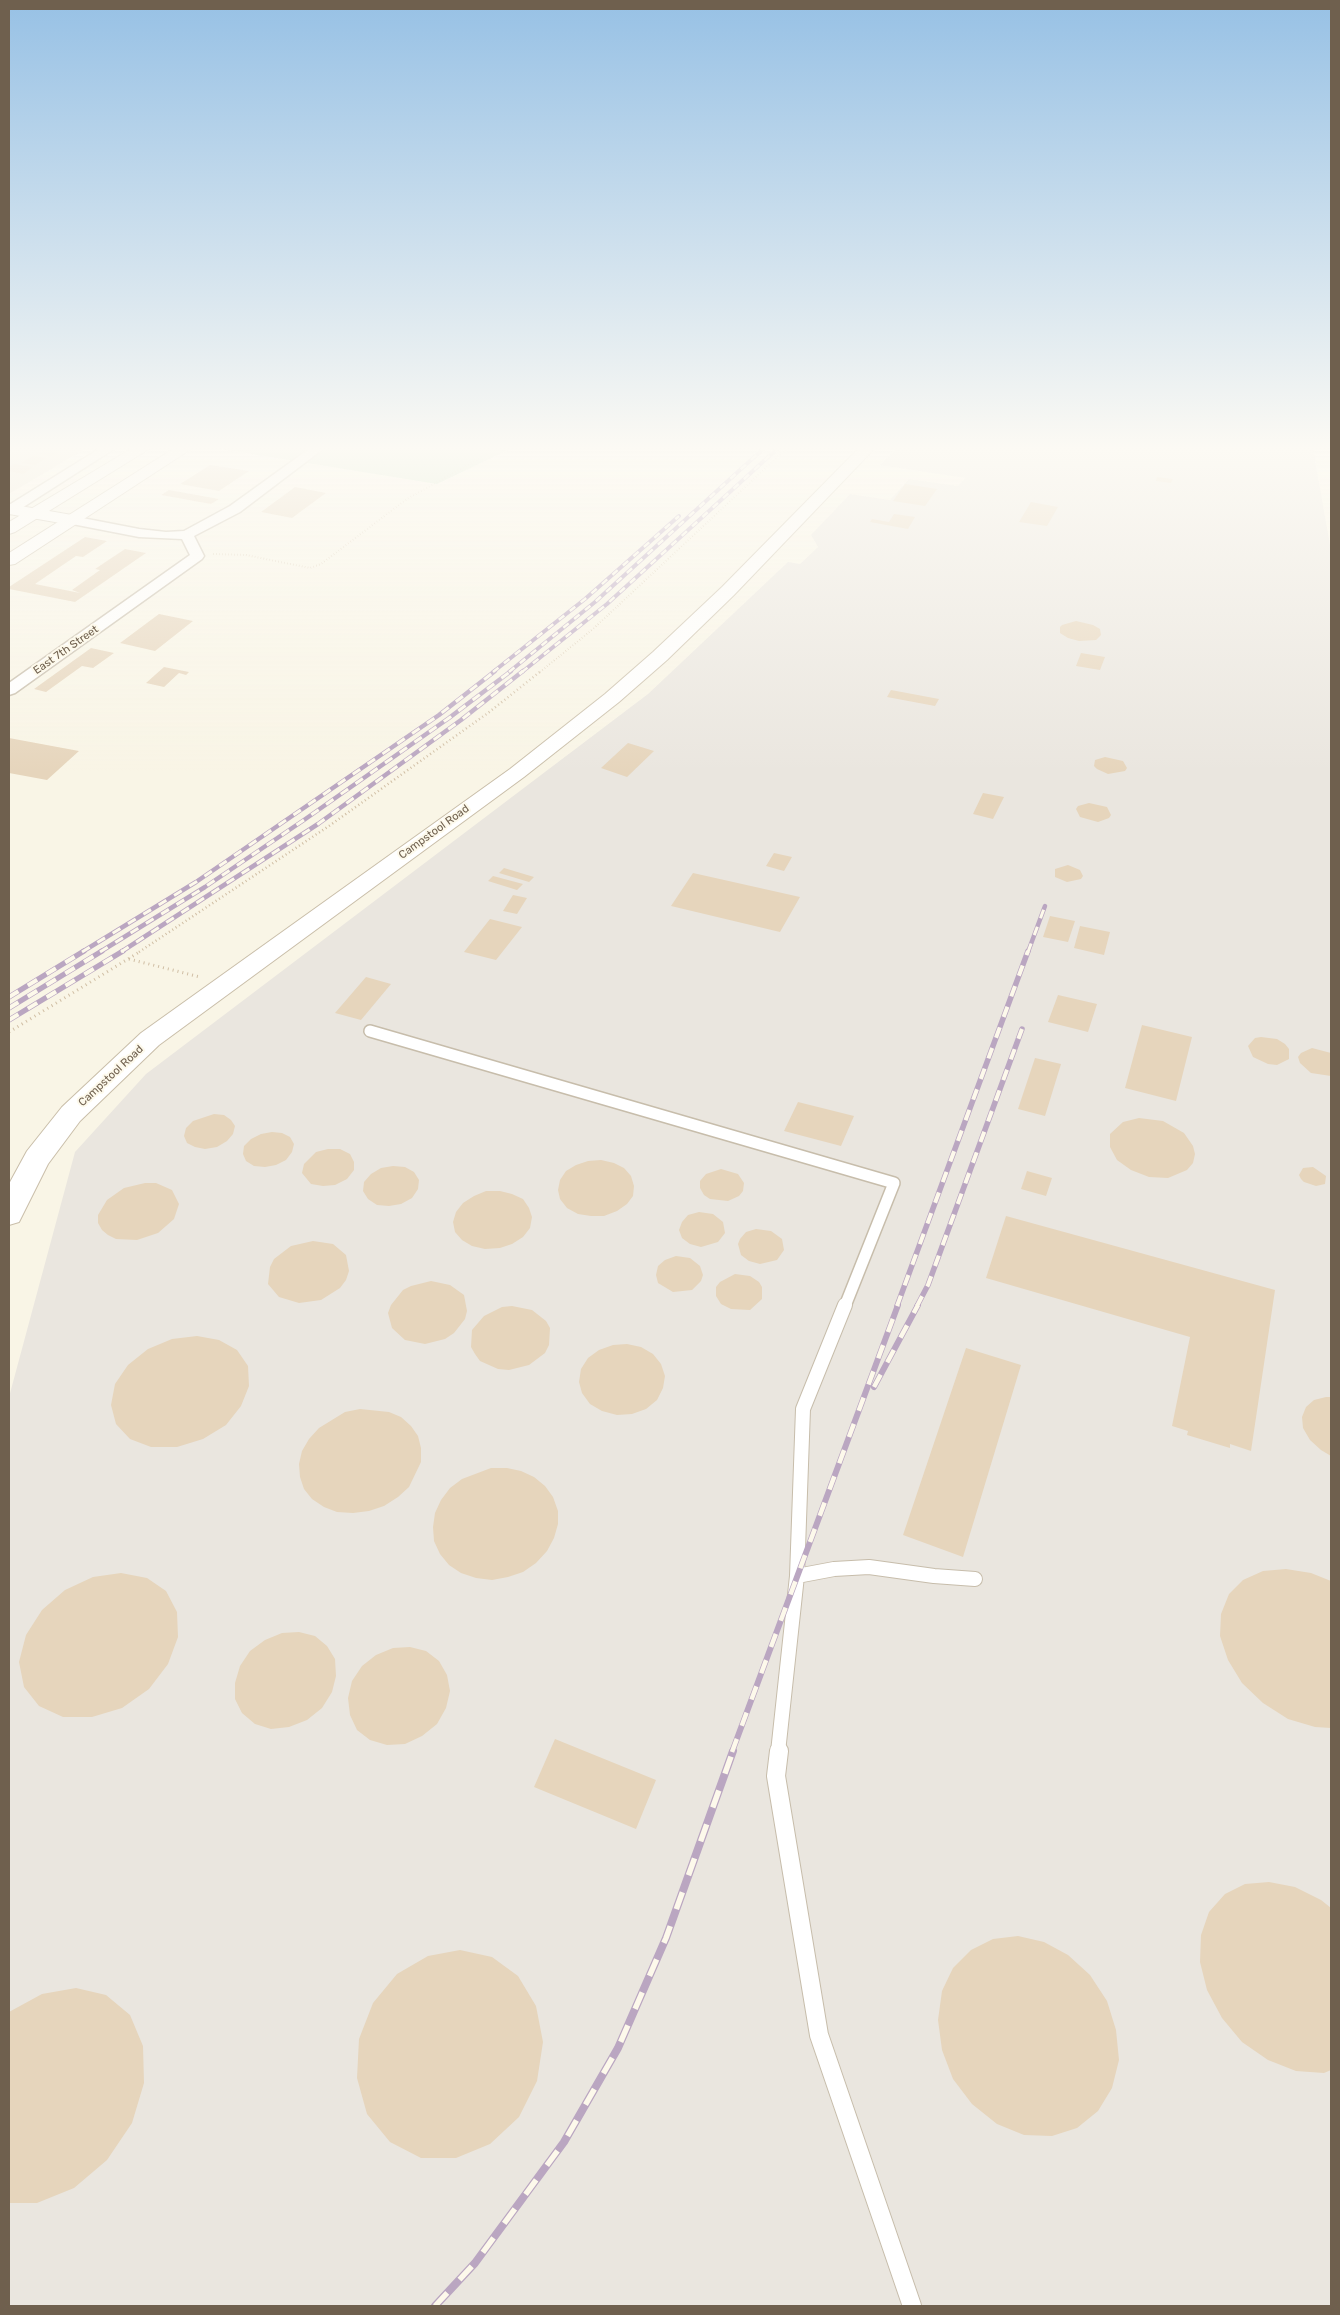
<!DOCTYPE html>
<html>
<head>
<meta charset="utf-8">
<style>
  body { margin:0 }
  #map { position:relative; width:1340px; height:2315px; overflow:hidden; background:#f9f5e6; font-family:Rubik,sans-serif }
  canvas { display:block }
  .frame { position:absolute; inset:0; border:10px solid #6f604e; pointer-events:none }
</style>
</head>
<body>
<div id="map">
<canvas width="1340" height="2315"></canvas>
<div class="frame"></div>
</div>
<script>
const c = document.querySelector('canvas').getContext('2d');
c.lineJoin = 'round';
function fillPath(path, color) {
  c.fillStyle = color;
  c.fill(path, 'evenodd');
}
function poly(rows) {
  const path = new Path2D();
  for (const r of rows) {
    path.moveTo(r[0], r[1]);
    for (let i = 2; i < r.length; i += 2) path.lineTo(r[i], r[i + 1]);
  }
  return path;
}
function trace(path, color, width, dash) {
  c.strokeStyle = color;
  c.lineWidth = width;
  c.lineCap = dash ? 'butt' : 'round';
  c.setLineDash(dash || []);
  c.stroke(path);
}
function label(font, color, halo, rows, align = 'center') {
  c.font = font + ' Rubik,sans-serif';
  c.lineWidth = 4;
  c.setLineDash([]);
  c.textBaseline = 'middle';
  c.strokeStyle = halo;
  c.fillStyle = color;
  for (const [text, x, y, turn = 0] of rows) {
    c.save();
    c.translate(x, y);
    c.rotate((+turn || 0) * Math.PI / 180);
    c.textAlign = isNaN(turn) ? turn : align;
    if (halo) c.strokeText(text, 0, 0);
    c.fillText(text, 0, 0);
    c.restore();
  }
}
const residential = poly([
  [9,449,85,449,9,494]
]);
const industrial = poly([
  [896,449,1313,449,1331,550,1331,2306,9,2306,9,1397,75,1152,146,1074,648,694,788,562,800,564,818,547,811,535,850,494,890,500,909,479,958,486,965,478,880,465]
]);
const green = poly([
  [221,449,510,449,437,484]
]);
const building = poly([
  [47,449,64,449,51,456,38,454],
  [33,456,47,458,35,465,21,463],
  [14,464,33,467,23,474,9,471,9,467],
  [210,465,249,471,219,491,180,484],
  [1157,477,1173,479,1171,483,1156,481],
  [905,484,937,489,925,506,893,501],
  [295,487,326,493,292,518,261,512],
  [169,490,219,499,211,504,161,495],
  [1031,502,1058,507,1047,526,1019,522],
  [894,514,915,517,908,529,870,522,872,519,889,522],
  [85,537,107,541,83,557,76,556,35,584,80,593,72,590,100,570,95,569,125,549,146,553,75,602,9,589,9,587],
  [159,614,193,621,155,651,120,643],
  [1076,621,1093,625,1100,629,1101,635,1096,640,1079,641,1068,638,1060,633,1060,627,1062,625],
  [91,648,114,653,93,668,82,666,46,692,34,689],
  [1081,653,1105,657,1100,670,1076,666],
  [164,667,189,672,186,675,179,673,164,687,146,683],
  [891,690,939,699,935,706,887,697],
  [9,738,79,751,47,780,9,773],
  [628,743,654,751,627,777,601,768],
  [1105,757,1123,761,1127,768,1125,771,1108,774,1097,769,1094,766,1095,760],
  [983,793,1004,797,993,819,973,814],
  [1089,803,1107,807,1111,815,1109,818,1098,822,1080,817,1076,809,1078,806],
  [774,853,792,857,784,871,766,866],
  [1068,865,1080,870,1083,876,1081,879,1067,882,1055,877,1055,869],
  [504,868,534,877,529,882,499,873],
  [693,873,800,897,780,932,671,906],
  [493,876,523,884,517,890,488,881],
  [513,895,527,898,517,914,503,911],
  [1050,916,1075,921,1068,942,1043,937],
  [490,919,522,927,496,960,464,952],
  [1080,926,1110,932,1104,955,1074,948],
  [366,977,391,984,361,1020,335,1013],
  [1058,995,1097,1004,1088,1032,1048,1022],
  [1142,1025,1192,1037,1176,1101,1125,1088],
  [1261,1037,1277,1039,1285,1044,1289,1049,1289,1059,1277,1065,1268,1064,1253,1057,1248,1046,1255,1038],
  [1312,1048,1331,1053,1331,1076,1311,1073,1300,1063,1298,1057,1301,1053],
  [1035,1058,1061,1064,1045,1116,1018,1109],
  [798,1102,854,1116,841,1146,784,1131],
  [214,1114,224,1115,231,1120,235,1126,233,1134,227,1141,217,1147,205,1149,195,1147,187,1143,184,1136,186,1128,193,1121],
  [1139,1118,1163,1121,1184,1133,1193,1146,1195,1154,1193,1163,1187,1170,1168,1178,1149,1177,1131,1170,1117,1160,1110,1147,1110,1134,1123,1122],
  [272,1132,282,1133,290,1137,294,1144,292,1152,286,1160,276,1165,265,1167,254,1166,246,1161,243,1154,244,1146,251,1139,261,1134],
  [328,1149,340,1149,350,1154,354,1162,354,1170,347,1179,335,1185,323,1186,311,1184,302,1173,304,1164,316,1152],
  [601,1160,614,1163,624,1168,631,1176,634,1186,633,1196,627,1204,617,1211,604,1216,591,1216,578,1214,567,1208,560,1199,558,1190,560,1180,566,1171,576,1165,588,1161],
  [393,1166,405,1167,414,1172,419,1180,418,1189,412,1198,401,1204,389,1206,377,1205,368,1199,363,1191,364,1182,371,1174,381,1168],
  [1313,1167,1326,1176,1325,1184,1316,1186,1304,1182,1301,1179,1299,1175,1303,1168],
  [721,1169,738,1174,744,1183,743,1191,739,1196,728,1201,710,1199,704,1195,700,1188,700,1181,706,1174],
  [1027,1171,1052,1178,1046,1196,1021,1189],
  [145,1183,156,1183,172,1190,179,1204,174,1219,158,1233,137,1240,116,1239,108,1235,102,1230,98,1223,98,1215,107,1200,124,1188],
  [486,1191,500,1191,512,1194,523,1199,529,1208,532,1217,530,1228,523,1237,512,1244,500,1248,485,1249,472,1246,462,1240,455,1232,453,1222,456,1212,463,1203,474,1196],
  [699,1212,713,1214,723,1222,725,1233,718,1242,701,1247,690,1244,682,1238,679,1230,682,1222,688,1215],
  [1006,1216,1275,1290,1251,1451,1230,1444,1230,1448,1187,1435,1188,1431,1172,1426,1190,1337,986,1278],
  [756,1229,771,1231,782,1239,784,1250,777,1260,760,1264,749,1261,741,1255,738,1244,740,1239,746,1232],
  [313,1241,333,1244,346,1255,349,1271,346,1280,340,1288,321,1300,299,1303,279,1297,268,1284,270,1267,274,1259,291,1246],
  [676,1256,690,1258,700,1266,703,1275,701,1281,692,1290,673,1292,658,1283,656,1275,658,1266,665,1260],
  [735,1274,750,1276,759,1282,762,1287,762,1299,750,1310,731,1309,721,1304,716,1296,716,1287,720,1282],
  [431,1281,450,1285,464,1295,467,1311,465,1319,454,1333,445,1339,425,1344,405,1340,392,1328,388,1313,391,1305,403,1290,411,1286],
  [512,1306,532,1310,546,1321,550,1328,549,1345,545,1353,529,1365,509,1370,498,1369,480,1361,475,1354,471,1347,472,1330,484,1316,502,1307],
  [197,1336,219,1340,237,1350,248,1366,249,1386,241,1406,226,1425,203,1439,177,1447,151,1447,130,1439,116,1424,111,1405,115,1384,128,1365,148,1349,172,1339],
  [627,1344,641,1347,653,1354,661,1364,665,1376,663,1388,657,1400,646,1409,632,1414,617,1415,602,1411,590,1404,582,1393,579,1382,581,1369,588,1358,599,1350,613,1345],
  [966,1348,1021,1365,963,1557,903,1535],
  [1326,1397,1331,1397,1331,1456,1321,1450,1310,1440,1303,1428,1302,1417,1306,1407,1314,1400],
  [360,1409,389,1412,401,1417,411,1426,418,1436,421,1448,421,1462,409,1487,398,1497,384,1506,369,1511,353,1513,337,1512,324,1507,312,1499,304,1489,300,1477,299,1464,302,1451,309,1439,319,1428,345,1412],
  [491,1468,507,1468,521,1471,534,1477,545,1486,553,1497,558,1511,558,1524,554,1538,547,1551,536,1563,523,1572,508,1577,492,1580,476,1578,461,1573,449,1565,440,1554,434,1541,433,1527,435,1513,441,1500,450,1488,462,1479],
  [1286,1569,1311,1573,1331,1581,1331,1728,1315,1727,1288,1719,1263,1703,1242,1683,1228,1660,1220,1636,1221,1614,1229,1594,1243,1580,1263,1571],
  [121,1573,147,1578,166,1591,177,1612,178,1637,168,1664,149,1689,122,1708,92,1717,63,1717,39,1706,24,1687,19,1662,26,1635,42,1610,65,1590,93,1577],
  [299,1632,315,1636,327,1646,335,1659,336,1676,332,1692,322,1708,307,1720,289,1727,271,1729,255,1724,242,1713,235,1699,235,1683,240,1666,250,1651,265,1640,282,1633],
  [410,1647,426,1651,439,1661,447,1675,450,1691,446,1708,437,1724,422,1736,405,1744,387,1745,370,1740,357,1730,350,1715,348,1698,352,1681,362,1666,376,1655,393,1648],
  [555,1739,656,1780,636,1829,534,1787],
  [1269,1882,1295,1887,1321,1900,1331,1908,1331,2070,1324,2073,1296,2071,1268,2060,1242,2042,1222,2018,1207,1990,1200,1962,1201,1935,1209,1912,1225,1894,1245,1884],
  [1018,1936,1044,1942,1068,1955,1090,1975,1107,2001,1116,2030,1119,2060,1112,2088,1098,2111,1077,2128,1052,2136,1024,2135,997,2124,972,2104,953,2079,942,2050,938,2020,942,1991,953,1968,971,1950,993,1939],
  [460,1950,492,1957,518,1976,536,2006,543,2042,537,2081,519,2117,490,2144,456,2158,421,2158,390,2142,367,2114,357,2078,359,2039,373,2003,397,1974,428,1956],
  [76,1988,106,1995,130,2015,143,2046,144,2083,132,2123,107,2160,74,2188,37,2203,9,2203,9,2012,42,1994]
]);
const pathFar2 = poly([
  [213,554,246,555,310,568,321,564,407,499,496,449],
  [540,672,593,629,786,449]
]);
const pathFar1 = poly([
  [139,952,329,826,488,713,541,671]
]);
const path = poly([
  [129,959,200,977],
  [9,1032,141,951]
]);
const serviceFar2 = poly([
  [370,1031,894,1183,845,1306]
]);
const serviceFar1 = poly([
  [797,1576,834,1569,869,1567,934,1576,975,1579],
  [778,1752,797,1576,803,1409,845,1305]
]);
const service = poly([
  [779,1751,776,1776,819,2035,912,2306]
]);
const minor = poly([
  [99,449,114,449,14,513,9,514,9,505,99,449],
  [309,449,323,449,240,512,194,536,204,556,202,559,15,693,9,695,9,683,190,555,182,539,139,537,67,523,65,520,67,517,72,516,139,529,166,532,184,531,230,506,309,449]
]);
const tertiary = poly([
  [9,504,72,515,78,517,80,520,78,523,72,525,9,514,9,504]
]);
const secondary = poly([
  [131,449,149,449,15,532,9,534,9,522,131,449],
  [173,449,191,449,15,564,9,565,9,553,173,449],
  [858,449,874,449,734,595,667,660,619,702,524,777,159,1045,80,1121,48,1164,19,1222,9,1225,9,1184,27,1151,62,1107,141,1033,510,769,605,694,653,652,722,587,858,449]
]);
const railFar4 = poly([
  [493,672,585,599,679,516],
  [509,672,595,602,763,449],
  [522,672,607,604,777,449]
]);
const railFar3 = poly([
  [82,952,196,882,439,715,495,671],
  [100,952,205,887,304,820,449,718,511,671],
  [121,952,318,824,461,720,523,671],
  [1028,952,1045,906]
]);
const railFar2 = poly([
  [9,997,84,951],
  [9,1008,102,951],
  [9,1020,123,951],
  [897,1306,1028,951],
  [917,1306,928,1285,1022,1029]
]);
const railFar1 = poly([
  [874,1387,918,1305],
  [732,1752,898,1305]
]);
const rail = poly([
  [435,2306,475,2263,564,2142,618,2048,666,1938,733,1751]
]);
const farStreetnames = [
  ["East 7th Street",66,650,-35],
  ["Campstool Road",434,832,-36],
  ["Campstool Road",111,1076,-43]
];
fillPath(residential, '#ede6d3');
fillPath(industrial, '#eae6df');
fillPath(green, '#cce5c6');
fillPath(building, '#e6d5bc');
trace(serviceFar2, '#c7bdab', 14);
trace(serviceFar1, '#c7bdab', 16);
trace(service, '#c7bdab', 20);
trace(minor, '#c7bdab', 3);
trace(tertiary, '#c7bdab', 2);
trace(secondary, '#c9bea9', 2);
trace(pathFar2, '#d0bea4', 2, [0.5, 2.5]);
trace(pathFar1, '#d0bea4', 2.5, [1, 3]);
trace(path, '#d0bea4', 3, [1, 4]);
trace(serviceFar2, '#fff', 11);
trace(serviceFar1, '#fff', 14);
trace(service, '#fff', 18);
fillPath(minor, '#fff');
fillPath(tertiary, '#fff');
fillPath(secondary, '#fff');
trace(railFar4, '#baa6c1', 4);
trace(railFar3, '#baa6c1', 4.5);
trace(railFar2, '#baa6c1', 5.5);
trace(railFar1, '#baa6c1', 6);
trace(rail, '#baa6c1', 8);
trace(railFar4, '#fdf9eb', 2.5, [7]);
trace(railFar3, '#fdf9eb', 3, [9]);
trace(railFar2, '#fdf9eb', 4, [11]);
trace(railFar1, '#fdf9eb', 4.5, [14]);
trace(rail, '#fdf9eb', 5.5, [18]);
const sky = c.createLinearGradient(0, 0, 0, 773);
sky.addColorStop(0, '#97c1e5');
sky.addColorStop(0.58, '#fcfaf4');
sky.addColorStop(1, '#fcfaf400');
c.fillStyle = sky;
c.fillRect(0, 0, 1340, 773);
label('11px', '#6f604e', '#fdf9eb', farStreetnames);
</script>
</body>
</html>
